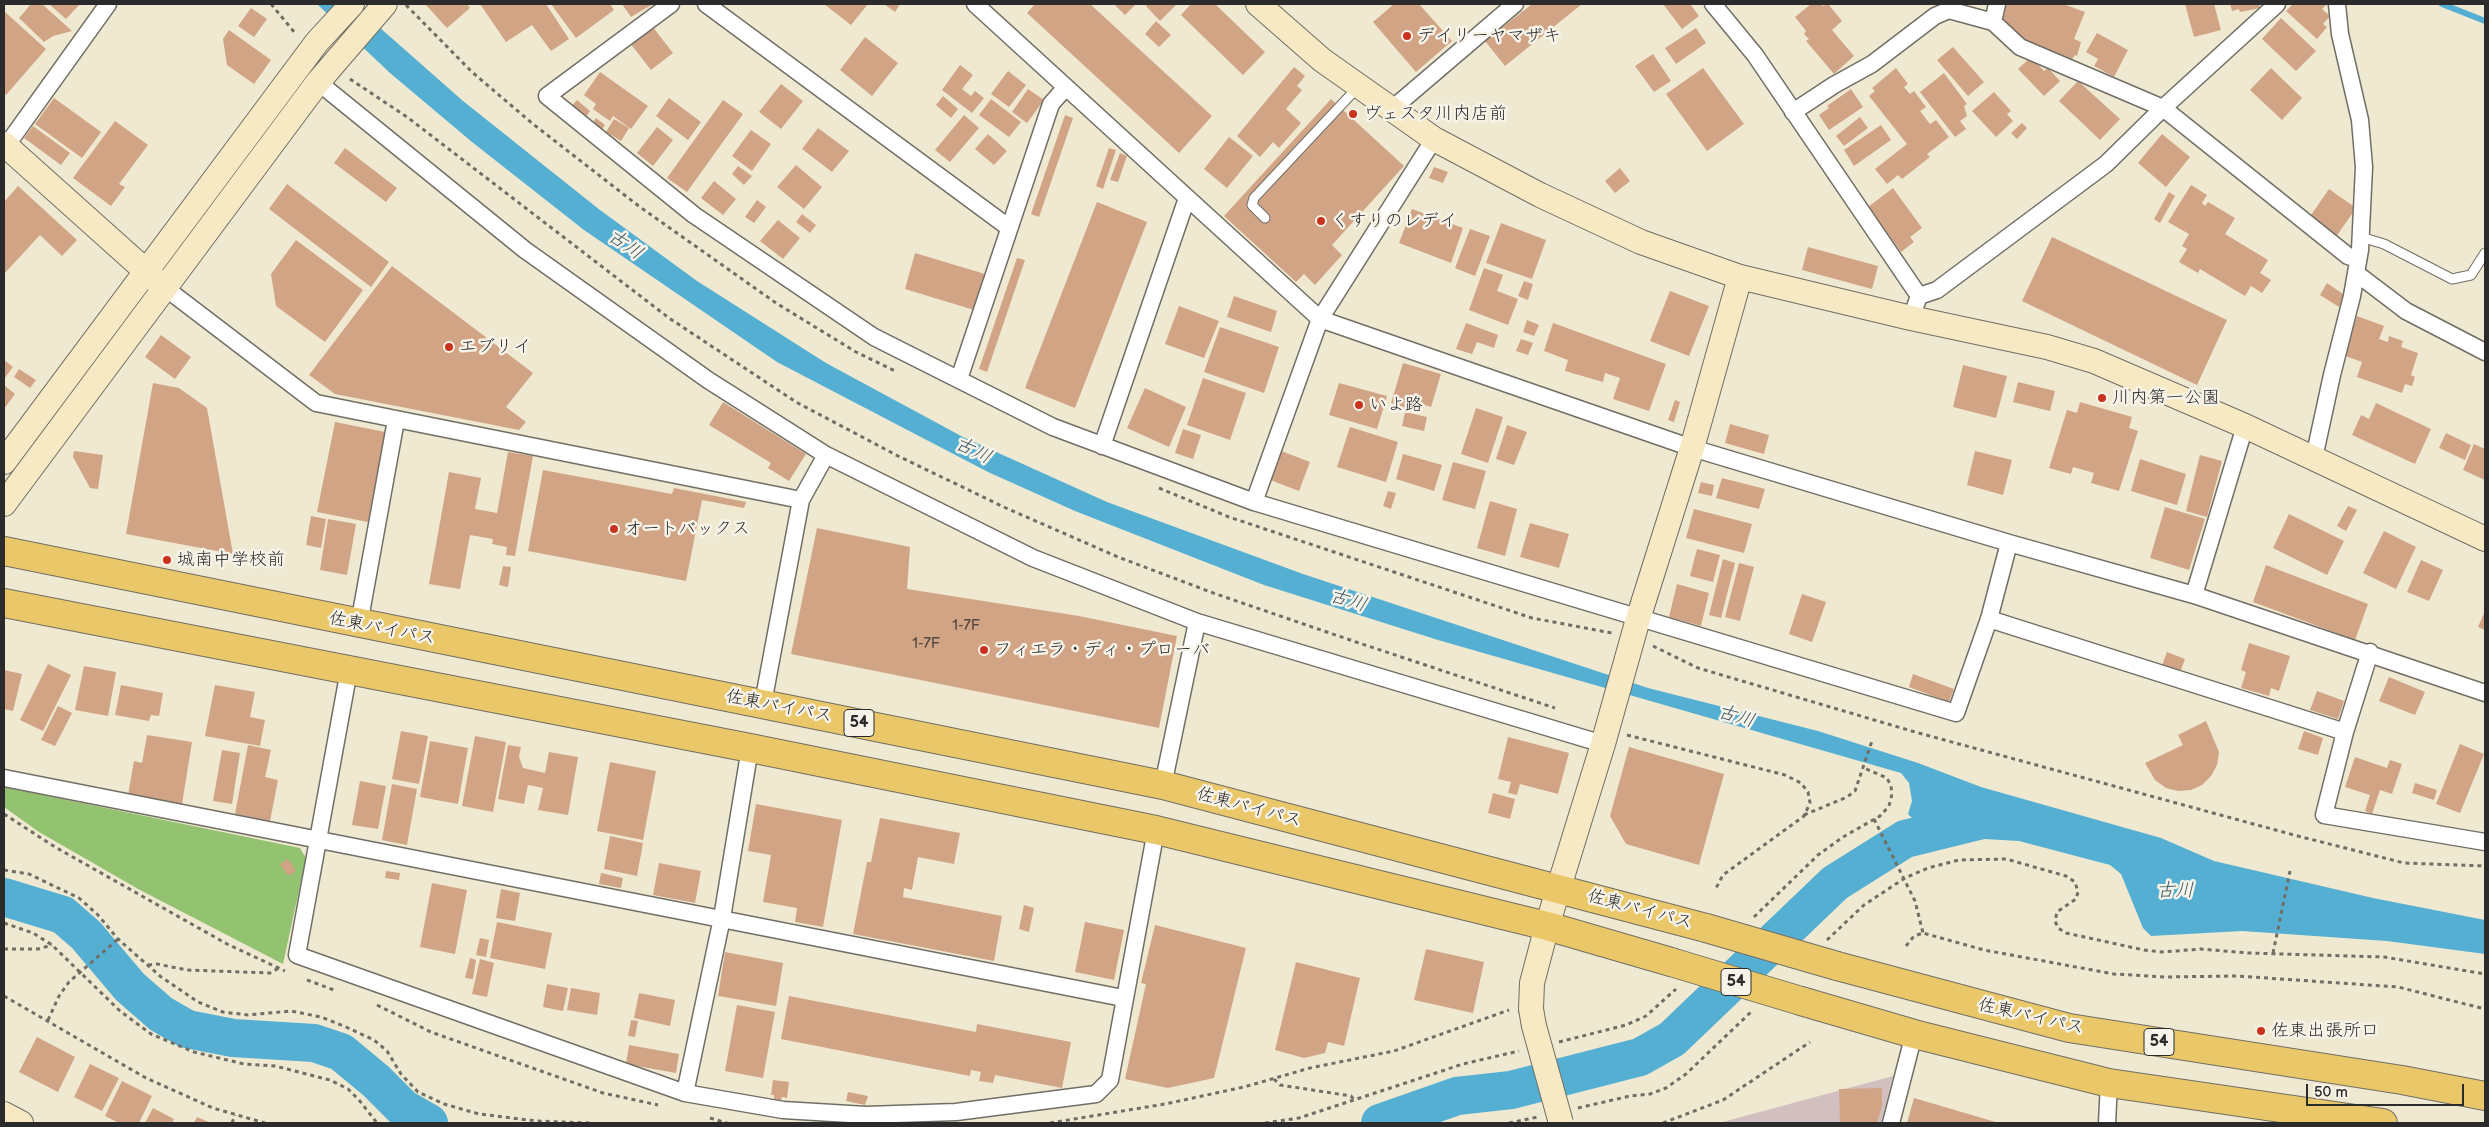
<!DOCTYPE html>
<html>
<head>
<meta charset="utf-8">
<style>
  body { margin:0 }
  #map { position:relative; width:2489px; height:1127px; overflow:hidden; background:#efe9d1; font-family:"Balsamiq Sans",sans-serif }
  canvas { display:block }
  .frame { position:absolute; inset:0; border:5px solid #2b2b2b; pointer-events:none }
  .scale { position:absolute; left:2306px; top:1084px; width:158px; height:22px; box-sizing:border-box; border:2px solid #2b2b2b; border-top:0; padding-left:6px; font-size:15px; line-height:18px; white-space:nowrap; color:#2b2b2b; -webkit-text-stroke:4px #f7f3e8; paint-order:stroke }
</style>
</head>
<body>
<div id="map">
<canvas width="2489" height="1127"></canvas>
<div class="frame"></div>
<div class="scale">50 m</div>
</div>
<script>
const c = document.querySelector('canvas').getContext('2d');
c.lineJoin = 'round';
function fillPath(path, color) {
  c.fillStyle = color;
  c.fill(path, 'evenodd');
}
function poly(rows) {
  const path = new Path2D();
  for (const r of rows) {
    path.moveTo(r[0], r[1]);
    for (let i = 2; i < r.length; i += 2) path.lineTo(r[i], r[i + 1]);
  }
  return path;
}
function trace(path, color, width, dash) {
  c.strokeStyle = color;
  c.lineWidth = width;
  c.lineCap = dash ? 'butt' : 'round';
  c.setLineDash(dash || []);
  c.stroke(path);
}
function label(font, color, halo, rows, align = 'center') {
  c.font = font + ' "Balsamiq Sans","Klee One",sans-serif';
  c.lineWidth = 5;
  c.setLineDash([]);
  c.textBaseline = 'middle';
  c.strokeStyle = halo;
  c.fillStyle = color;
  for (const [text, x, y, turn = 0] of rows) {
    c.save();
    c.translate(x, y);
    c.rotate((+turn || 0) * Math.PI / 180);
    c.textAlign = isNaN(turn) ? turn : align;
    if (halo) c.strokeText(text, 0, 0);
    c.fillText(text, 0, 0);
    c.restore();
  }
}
const industrial = poly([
  [1893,1076,1881,1123,1719,1123]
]);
const green = poly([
  [4,787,300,848,306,858,283,964,140,890,39,832,4,807]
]);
const water = poly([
  [317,4,353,4,463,101,600,210,697,281,826,363,963,437,1107,502,1303,574,1648,688,1818,731,1918,763,1981,787,2161,838,2214,861,2373,898,2485,920,2485,954,2387,941,2242,931,2151,936,2143,928,2121,874,2110,865,2019,841,1984,839,1939,845,1908,814,1912,801,1909,783,1901,773,1438,640,1264,585,1075,511,988,472,777,362,584,230,472,142,390,73]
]);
const stream = poly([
  [2442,4,2485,21]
]);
const river = poly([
  [4,897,63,915,86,935,130,987,161,1014,187,1029,233,1038,314,1043,341,1052,376,1081,403,1108,429,1123],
  [1380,1123,1457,1096,1511,1090,1640,1057,1672,1039,1835,883,1905,839,1978,821]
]);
const building = poly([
  [31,4,42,4,72,31,53,36,44,42,19,18],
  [49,4,80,4,66,19],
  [425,4,467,4,470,8,447,28],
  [480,4,546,4,569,39,551,51,532,25,506,42],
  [551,4,610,4,614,10,576,38],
  [622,4,653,4,631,17],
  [824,4,868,4,851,25],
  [884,4,900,4,895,12],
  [1035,4,1090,4,1212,116,1179,153,1027,13],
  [1114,4,1136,4,1125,15],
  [1148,4,1177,4,1160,21,1146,6],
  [1191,4,1215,4,1265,52,1243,75,1181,15],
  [1394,4,1419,4,1452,41,1416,72,1373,22],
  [1532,4,1582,4,1505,66,1485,41],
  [1663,4,1690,4,1699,16,1682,29],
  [1811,4,1821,4,1823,6,1828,4,1842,21,1832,30,1854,56,1834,74,1806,41,1809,39,1804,34,1806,31,1795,17],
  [2004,4,2063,4,2085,12,2074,39,2081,42,2077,56,2075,55,2070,62,2019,40,2001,21,2005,13,2001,11],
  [2185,4,2214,4,2221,30,2194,37],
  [2230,4,2259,4,2260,8,2240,12,2239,9,2232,11],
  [2293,4,2327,4,2322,9,2330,16,2323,24,2327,27,2317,39,2286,11],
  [251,8,267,19,254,37,238,26],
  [4,11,46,49,6,95,4,93],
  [2281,18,2316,51,2296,71,2262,39],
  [1156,21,1171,35,1159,47,1145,34],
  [652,26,673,53,651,70,630,43],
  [1696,28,1706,43,1676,64,1665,48],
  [229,30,271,60,254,84,227,65,223,39],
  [2097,33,2128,50,2114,77,2094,66,2098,59,2086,52],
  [865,37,898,63,872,96,840,70],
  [1953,47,1984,82,1968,96,1937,60],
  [1653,54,1671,81,1654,92,1635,66],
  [2031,57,2044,71,2048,68,2060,81,2044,96,2018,69],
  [960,65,973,75,962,89,971,96,975,91,984,98,972,113,942,90],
  [1294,67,1305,76,1297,86,1302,90,1286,109,1301,123,1279,148,1273,142,1260,157,1237,136],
  [1703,68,1744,124,1707,151,1666,94],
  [1896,68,1908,84,1904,87,1910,94,1914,91,1926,107,1920,111,1930,124,1936,120,1949,137,1927,154,1930,157,1902,179,1898,175,1887,184,1875,169,1907,144,1869,96,1875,91,1872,88],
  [2271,68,2302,98,2282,120,2250,90],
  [1008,71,1026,85,1009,107,991,94],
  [600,72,648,106,631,129,613,116,610,121,593,109,596,104,584,95],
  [1944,73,1967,104,1964,106,1967,116,1960,121,1966,129,1955,137,1920,92],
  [2078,81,2120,119,2100,140,2059,101],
  [781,84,803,101,781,129,759,112],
  [1028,89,1044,100,1027,123,1012,112],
  [1851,89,1863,107,1829,130,1819,115,1829,108,1827,106],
  [1994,92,2011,111,2007,114,2013,121,1996,137,1972,111],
  [943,96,958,109,951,118,936,105],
  [54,98,101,132,82,158,35,124],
  [669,98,701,122,688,140,656,116],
  [991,99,1021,122,1009,137,979,115],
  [1331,99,1404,166,1332,245,1342,255,1315,285,1304,274,1296,282,1224,216],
  [577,100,590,111,585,118,571,107],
  [723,100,743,114,687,192,667,178],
  [964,115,979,128,950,162,935,150],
  [1065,115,1073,118,1039,217,1031,214],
  [1860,117,1868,128,1844,146,1836,136],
  [596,118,605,125,600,132,591,125],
  [614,119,629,128,621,141,606,132],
  [115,121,148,145,119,184,125,187,111,206,73,178],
  [2022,123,2027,128,2017,139,2011,133],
  [1881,125,1891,140,1854,166,1844,150],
  [33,126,70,153,61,165,24,138],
  [657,127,673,140,653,166,637,153],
  [818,128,849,151,832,172,802,149],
  [751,130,771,144,752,171,732,156],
  [988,134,1007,151,994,165,975,149],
  [2162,134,2190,157,2166,187,2138,163],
  [1229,137,1253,156,1227,188,1204,169],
  [345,148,397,188,386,202,334,163],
  [1109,148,1116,150,1103,189,1096,186],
  [1120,153,1127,156,1118,182,1110,180],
  [796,165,822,187,804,209,777,187],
  [738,166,752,176,744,185,732,174],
  [1434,167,1448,172,1443,183,1429,178],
  [1620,168,1630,181,1615,193,1605,181],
  [714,181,736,199,723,215,701,198],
  [287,184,389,262,371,287,269,209],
  [2191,185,2207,195,2202,203,2205,206,2208,202,2235,218,2225,234,2268,260,2260,273,2271,280,2262,293,2251,286,2245,296,2200,269,2198,273,2179,262,2187,249,2182,246,2189,234,2168,222],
  [18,186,77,240,62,256,40,235,4,274,4,202],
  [1893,188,1922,228,1910,237,1914,242,1901,252,1868,207],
  [2329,189,2356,208,2336,237,2309,218],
  [2169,192,2175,196,2160,223,2154,219],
  [757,200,766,207,754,223,745,217],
  [1097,202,1147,222,1075,408,1025,388],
  [1412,209,1463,228,1451,263,1399,243],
  [802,214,816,225,810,233,796,222],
  [778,220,800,238,783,259,760,241],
  [1501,223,1546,240,1532,279,1486,263],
  [1470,229,1490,236,1475,276,1455,268],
  [2052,237,2227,320,2197,385,2022,301],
  [296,240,363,290,325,342,276,306,271,274],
  [1808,247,1878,266,1872,289,1802,270],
  [915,253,985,274,974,310,905,289],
  [1017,258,1025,260,987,372,979,369],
  [392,266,533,373,506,407,526,422,519,430,335,394,309,375],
  [1484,268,1503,275,1497,291,1518,299,1508,325,1469,310],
  [1524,281,1533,284,1528,300,1518,296],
  [2327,283,2346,296,2339,307,2320,295],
  [1670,291,1709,306,1689,356,1650,341],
  [1234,296,1277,311,1271,332,1227,317],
  [1179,306,1219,321,1204,358,1165,344],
  [2357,316,2384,326,2379,339,2388,342,2389,336,2403,341,2401,347,2418,353,2411,375,2415,377,2412,386,2405,384,2402,393,2357,377,2362,362,2343,355],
  [1527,320,1539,325,1534,336,1523,332],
  [1466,323,1498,335,1494,348,1477,342,1472,354,1456,349],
  [1553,323,1666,364,1649,411,1613,399,1620,378,1605,373,1603,382,1565,371,1568,360,1544,351],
  [1220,327,1279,347,1264,393,1204,372],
  [161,335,191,357,175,379,145,357],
  [1521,339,1533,343,1528,355,1516,351],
  [4,360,13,367,4,379],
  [1403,363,1441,374,1431,407,1418,403,1415,411,1391,403],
  [1963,365,2007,376,1996,418,1953,407],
  [19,369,36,380,30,388,14,377],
  [1203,378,1246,393,1230,440,1187,425],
  [2018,382,2055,391,2050,411,2013,402],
  [153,383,179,388,207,408,233,554,126,534],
  [1339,383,1387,396,1377,429,1329,415],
  [4,385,15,394,4,409],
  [1145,388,1186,407,1169,447,1127,428],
  [1675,400,1680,402,1674,422,1668,420],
  [723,402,806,454,789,481,768,468,771,463,709,425],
  [2080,402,2132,417,2129,428,2138,431,2119,491,2091,483,2094,473,2073,467,2071,474,2049,468,2067,410,2077,413],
  [2376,403,2431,429,2415,464,2352,435,2361,415,2369,419],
  [1476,408,1503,417,1488,463,1461,454],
  [1405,412,1427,417,1424,431,1402,426],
  [335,422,385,432,368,522,317,512],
  [1730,424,1769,435,1764,454,1725,443],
  [1507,425,1527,432,1514,465,1496,459],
  [1350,427,1398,442,1386,482,1337,467],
  [1183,429,1201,435,1193,459,1175,453],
  [2446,433,2471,445,2465,460,2439,448],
  [2474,444,2485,449,2485,480,2463,470],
  [1276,449,1310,462,1299,491,1265,478],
  [74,451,103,455,98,489,90,488,73,457],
  [1975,451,2012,460,2003,495,1967,485],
  [508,452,533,456,515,556,506,555,507,547,492,544,493,539,470,535,460,589,429,584,449,472,481,478,475,509,497,513],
  [1403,454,1442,465,1434,491,1396,479],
  [2200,455,2222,461,2207,517,2186,511],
  [2140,459,2186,474,2177,505,2131,491],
  [1453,462,1486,471,1475,509,1442,500],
  [543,470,672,494,674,488,746,502,744,508,702,500,686,581,528,551],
  [1722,478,1765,489,1759,509,1716,498],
  [1701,482,1714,485,1712,496,1698,493],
  [1388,491,1396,493,1391,509,1383,506],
  [1490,501,1517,509,1505,556,1477,548],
  [2348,506,2357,510,2346,531,2337,526],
  [2165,507,2205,519,2189,570,2150,558],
  [1694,509,1752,524,1744,553,1686,538],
  [2289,514,2344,541,2327,575,2273,548],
  [311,516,326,519,321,548,306,545],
  [328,519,356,524,347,575,320,570],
  [1530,523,1569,534,1559,568,1520,557],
  [817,528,910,547,907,589,1079,616,1177,636,1159,728,791,654],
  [2384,531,2416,547,2396,589,2363,573],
  [1697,549,1720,555,1713,582,1690,576],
  [1723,559,1735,563,1721,618,1709,615],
  [2421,560,2443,570,2429,601,2407,592],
  [1739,563,1754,567,1740,621,1725,617],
  [2266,565,2368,604,2355,640,2253,602],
  [503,566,511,567,508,587,499,585],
  [1677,584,1709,593,1701,626,1669,617],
  [1802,594,1826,602,1812,642,1789,634],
  [2485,611,2485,630,2478,627],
  [2249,643,2290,656,2279,691,2271,688,2269,696,2241,688,2246,672,2241,670],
  [2167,652,2185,659,2179,675,2161,668],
  [48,664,71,675,43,731,20,720],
  [84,666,116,672,108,716,75,710],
  [4,670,22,674,13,711,4,709],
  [1913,674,1954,689,1949,702,1909,687],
  [2389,677,2425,692,2415,715,2379,701],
  [121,685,163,693,159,716,151,715,149,721,115,715],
  [215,685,255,692,250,717,265,720,260,746,205,736],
  [2317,691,2344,701,2338,719,2310,710],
  [58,706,72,713,55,746,41,740],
  [2206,721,2219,752,2217,765,2211,776,2202,785,2191,790,2178,791,2166,788,2155,780,2145,763,2183,745,2178,735],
  [401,731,428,736,419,784,392,779],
  [2304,731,2323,738,2318,755,2298,749],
  [147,735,192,742,182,804,128,795,134,761,142,763],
  [475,736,506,742,493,812,462,806],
  [1508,737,1569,753,1558,794,1520,784,1517,795,1508,793,1511,782,1498,779],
  [430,741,468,748,458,804,420,797],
  [2460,744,2484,754,2460,813,2436,804],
  [248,745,271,750,265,777,278,780,270,821,235,814],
  [508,745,521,747,519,757,523,768,545,773,549,752,578,757,568,815,538,810,543,788,528,785,524,804,498,799],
  [1629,747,1724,774,1699,865,1626,844,1610,816],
  [222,750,240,753,232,804,213,801],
  [2355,757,2387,768,2390,760,2402,764,2392,794,2380,790,2372,814,2365,811,2370,795,2345,787],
  [610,762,656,771,643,840,597,831],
  [360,781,386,786,378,829,352,825],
  [2415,783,2437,790,2434,800,2412,793],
  [392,784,417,789,407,845,382,840],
  [1493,793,1515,799,1510,819,1488,813],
  [756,804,842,820,823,927,795,922,797,908,763,902,771,855,748,851],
  [880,818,960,833,954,864,918,857,912,890,904,888,903,897,1002,916,994,961,853,934,867,862,871,862],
  [610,836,643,843,637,876,604,869],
  [288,859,296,871,288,876,280,864],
  [659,863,701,871,695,903,653,895],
  [386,871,400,873,399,880,385,878],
  [601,873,623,878,621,888,599,884],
  [432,883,467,890,455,954,420,947],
  [501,889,520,893,515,921,496,918],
  [1024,905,1034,908,1029,932,1019,929],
  [497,922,552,933,545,969,490,958],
  [1085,922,1124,930,1114,980,1075,972],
  [1155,925,1246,948,1214,1078,1168,1088,1125,1079,1146,984,1141,983],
  [480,938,489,940,486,957,476,955],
  [1426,949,1484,962,1473,1013,1414,1000],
  [725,952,783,963,776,1006,718,996],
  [470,958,476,960,473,979,465,978],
  [480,959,494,963,487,997,472,994],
  [1296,962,1360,978,1344,1046,1328,1042,1325,1053,1304,1058,1275,1050],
  [547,984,568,988,563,1011,543,1007],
  [571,988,600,993,597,1015,567,1010],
  [639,993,675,1000,670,1026,634,1018],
  [789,996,976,1032,977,1024,1071,1042,1062,1088,995,1075,993,1083,979,1081,981,1072,971,1070,970,1076,781,1039],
  [737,1005,775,1012,763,1078,725,1071],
  [631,1020,638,1021,635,1037,628,1036],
  [37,1037,75,1057,58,1092,19,1072],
  [629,1045,679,1054,676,1073,626,1064],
  [90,1064,119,1078,102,1111,74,1097],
  [773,1080,789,1082,787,1098,782,1097,781,1101,774,1100,774,1095,771,1095],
  [122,1081,152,1096,139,1123,119,1123,105,1116],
  [1882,1088,1882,1106,1877,1123,1840,1123,1839,1089],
  [848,1092,868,1096,865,1105,846,1101],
  [1914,1098,1999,1123,1907,1123],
  [153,1108,174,1119,172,1123,145,1123],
  [197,1117,211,1123,194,1123]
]);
const path = poly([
  [271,4,295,33],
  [406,5,472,72,533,124,640,207,776,303,856,352,895,371],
  [350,79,407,117,669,318,796,402,898,456,1006,508,1118,557,1216,594,1356,642,1555,708],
  [1159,488,1229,517,1532,618,1612,633],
  [1653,646,1698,668,1915,732,2294,835,2404,863,2485,866],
  [1627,735,1785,775,1801,783,1808,792,1810,803,1804,816,1723,875,1715,890],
  [4,814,55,847,227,944,285,971],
  [1804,815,1847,797,1855,791,1872,741],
  [1874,819,1915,901,1923,933],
  [4,870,29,874,79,898,98,915,118,939,160,976,198,1002,223,1012,248,1015,291,1011,321,1017,346,1027,374,1040,387,1051,401,1074,418,1092,444,1104,479,1114,537,1121,590,1123],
  [1754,917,1818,855,1843,837,1880,816,1889,806,1892,794,1891,786,1887,778,1864,768],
  [4,923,33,933,52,945,120,1011,151,1034,194,1052,244,1064,275,1066,330,1080,348,1089,359,1100,377,1123],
  [1827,940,1864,905,1905,878,1928,868,1959,860,2006,859,2066,876,2075,882,2078,892,2076,899,2057,912,2055,921,2058,928,2066,933,2144,950,2162,952,2201,949,2248,953,2384,957,2485,974],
  [1906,946,1914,936,1923,933,1984,950,2114,974,2164,977,2237,976,2398,987,2485,1009],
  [4,949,38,949,52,945],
  [2273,953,2290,871],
  [148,965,157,964,187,970,270,973,279,968],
  [307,980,334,990],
  [4,996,146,1078,213,1108,265,1123],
  [377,1005,431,1032,507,1059,603,1093,658,1105],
  [48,1020,59,996,69,982,118,939],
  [1559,1042,1626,1025,1646,1016,1676,989],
  [1274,1079,1280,1085,1351,1096,1355,1101],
  [1578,1108,1630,1096,1650,1094,1666,1088,1686,1074,1752,1011],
  [710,1118,727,1123],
  [232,1123,235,1115],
  [1050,1123,1165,1104,1244,1087,1310,1068,1394,1051,1509,1010],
  [1265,1123,1299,1118,1463,1064,1519,1051],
  [1509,1123,1538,1117],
  [1663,1123,1723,1100,1810,1042]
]);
const lane = poly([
  [1265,218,1252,205,1254,198,1358,87],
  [2361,237,2384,244,2452,279,2471,275,2485,253]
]);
const street = poly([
  [671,4,547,96,694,215,874,337,1053,427,1254,502,1956,713,1989,619,2009,543],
  [706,4,1008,227],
  [975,4,1320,319,1692,448,2009,543,2194,595,2485,693],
  [1713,4,1755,55,1919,296],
  [1997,4,1993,22,2020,47,2163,108,2348,256,2358,259],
  [318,82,525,250,708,380,826,455,1033,558,1197,622,1603,744],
  [1392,109,1515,4],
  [1793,112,1834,85,1872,64,1935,16,1949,10,1993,22],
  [4,149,108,4],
  [2356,273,2406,311,2485,352],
  [164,287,316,403,801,500],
  [1911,318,1919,296,1937,290,2106,164,2163,108,2277,4],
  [959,379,1051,104,1066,87],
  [1102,446,1187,198],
  [2314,458,2332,375,2352,296,2360,250,2364,167,2360,120,2340,34,2337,4],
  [1254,502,1320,319,1434,139],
  [2194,595,2245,426],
  [1989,619,2345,732],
  [359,624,396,420],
  [2370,652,2345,732,2324,815,2485,842],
  [349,670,297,955,685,1093,783,1110,866,1115,956,1112,1096,1094,1110,1080,1156,830],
  [763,703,801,500,826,455],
  [4,778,1123,998],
  [1163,785,1197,622],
  [685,1093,722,918,750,748],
  [1891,1123,1914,1034],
  [2107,1123,2109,1083]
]);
const secondary = poly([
  [1258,4,1322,60,1434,139,1540,195,1641,242,1740,277,1911,318,2047,347,2094,361,2245,426,2485,539],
  [4,144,157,281],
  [4,462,317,42,352,4],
  [4,504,318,82,385,4],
  [1531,1009,1532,983,1547,926,1603,744,1638,619,1692,448,1740,277],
  [4,1114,21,1123]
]);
const highway = poly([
  [4,551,1163,785,1706,928],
  [4,603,750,748,1156,830,1547,926,1671,962],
  [1837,966,2069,1028,2402,1080,2485,1096],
  [1801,1001,1914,1034,2109,1083,2383,1123]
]);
const secondaryBridge = poly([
  [1531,1009,1534,1026,1561,1123]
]);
const highwayBridge = poly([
  [1706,928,1837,966],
  [1671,962,1801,1001]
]);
const markers = [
  [1407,36,5,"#c8321e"],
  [1353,114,5,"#c8321e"],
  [1321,221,5,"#c8321e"],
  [449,347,5,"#c8321e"],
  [2102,398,5,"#c8321e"],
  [1359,405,5,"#c8321e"],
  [614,529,5,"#c8321e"],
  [167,560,5,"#c8321e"],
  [984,650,5,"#c8321e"],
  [2261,1031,5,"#c8321e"]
];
const numberNames = [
  ["1-7F",966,626],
  ["1-7F",926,644]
];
const shields = [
  [859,723,30],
  [1736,982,30],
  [2159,1042,30]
];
const shieldNames = [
  ["54",859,723],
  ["54",1736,982],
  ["54",2159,1042]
];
const poiNames = [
  ["デイリーヤマザキ",1417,36],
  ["ヴェスタ川内店前",1363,114],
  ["くすりのレデイ",1331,221],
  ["エブリイ",459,347],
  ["川内第一公園",2112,398],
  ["いよ路",1369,405],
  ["オートバックス",624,529],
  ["城南中学校前",177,560],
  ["フィエラ・ディ・プローバ",994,650],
  ["佐東出張所口",2271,1031]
];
const streetNames = [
  ["佐東バイパス",382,629,11],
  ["佐東バイパス",779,707,11],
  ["佐東バイパス",1249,808,15],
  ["佐東バイパス",1640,910,15],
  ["佐東バイパス",2031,1017,13]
];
const waterNames = [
  ["古川",625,245,35],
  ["古川",973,451,26],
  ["古川",1348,601,18],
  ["古川",1736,717,17],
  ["古川",2175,891]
];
fillPath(industrial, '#d2bfc0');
fillPath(green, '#93c270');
fillPath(water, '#55afd3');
trace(stream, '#55afd3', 6);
trace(river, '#55afd3', 38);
fillPath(building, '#d2a486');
trace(lane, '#706e65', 11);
trace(street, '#706e65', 19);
trace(secondary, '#706e65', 26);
trace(highway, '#706e65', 30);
trace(path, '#706e65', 3, [4, 4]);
trace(lane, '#fff', 9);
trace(street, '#fff', 16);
trace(secondary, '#f7e9c3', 24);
trace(highway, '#eac769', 28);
trace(secondaryBridge, '#706e65', 26, []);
trace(highwayBridge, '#706e65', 30, []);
trace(secondaryBridge, '#f7e9c3', 24);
trace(highwayBridge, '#eac769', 28);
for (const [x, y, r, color] of markers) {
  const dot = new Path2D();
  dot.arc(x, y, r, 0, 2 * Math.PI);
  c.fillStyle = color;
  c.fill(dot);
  trace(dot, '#f7f3e8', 2);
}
label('15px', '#554942', null, numberNames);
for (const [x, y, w] of shields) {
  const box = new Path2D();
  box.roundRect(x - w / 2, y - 13.5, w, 27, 4);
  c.fillStyle = '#f7f3e8';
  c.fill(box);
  trace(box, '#2b2b2b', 1);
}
label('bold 16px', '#2b2b2b', null, shieldNames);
label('18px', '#2b2b2b', '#f7f3e8', poiNames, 'left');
label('18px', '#2b2b2b', '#f7f3e8', streetNames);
label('italic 19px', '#3a5966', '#f7f3e8', waterNames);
</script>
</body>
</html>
